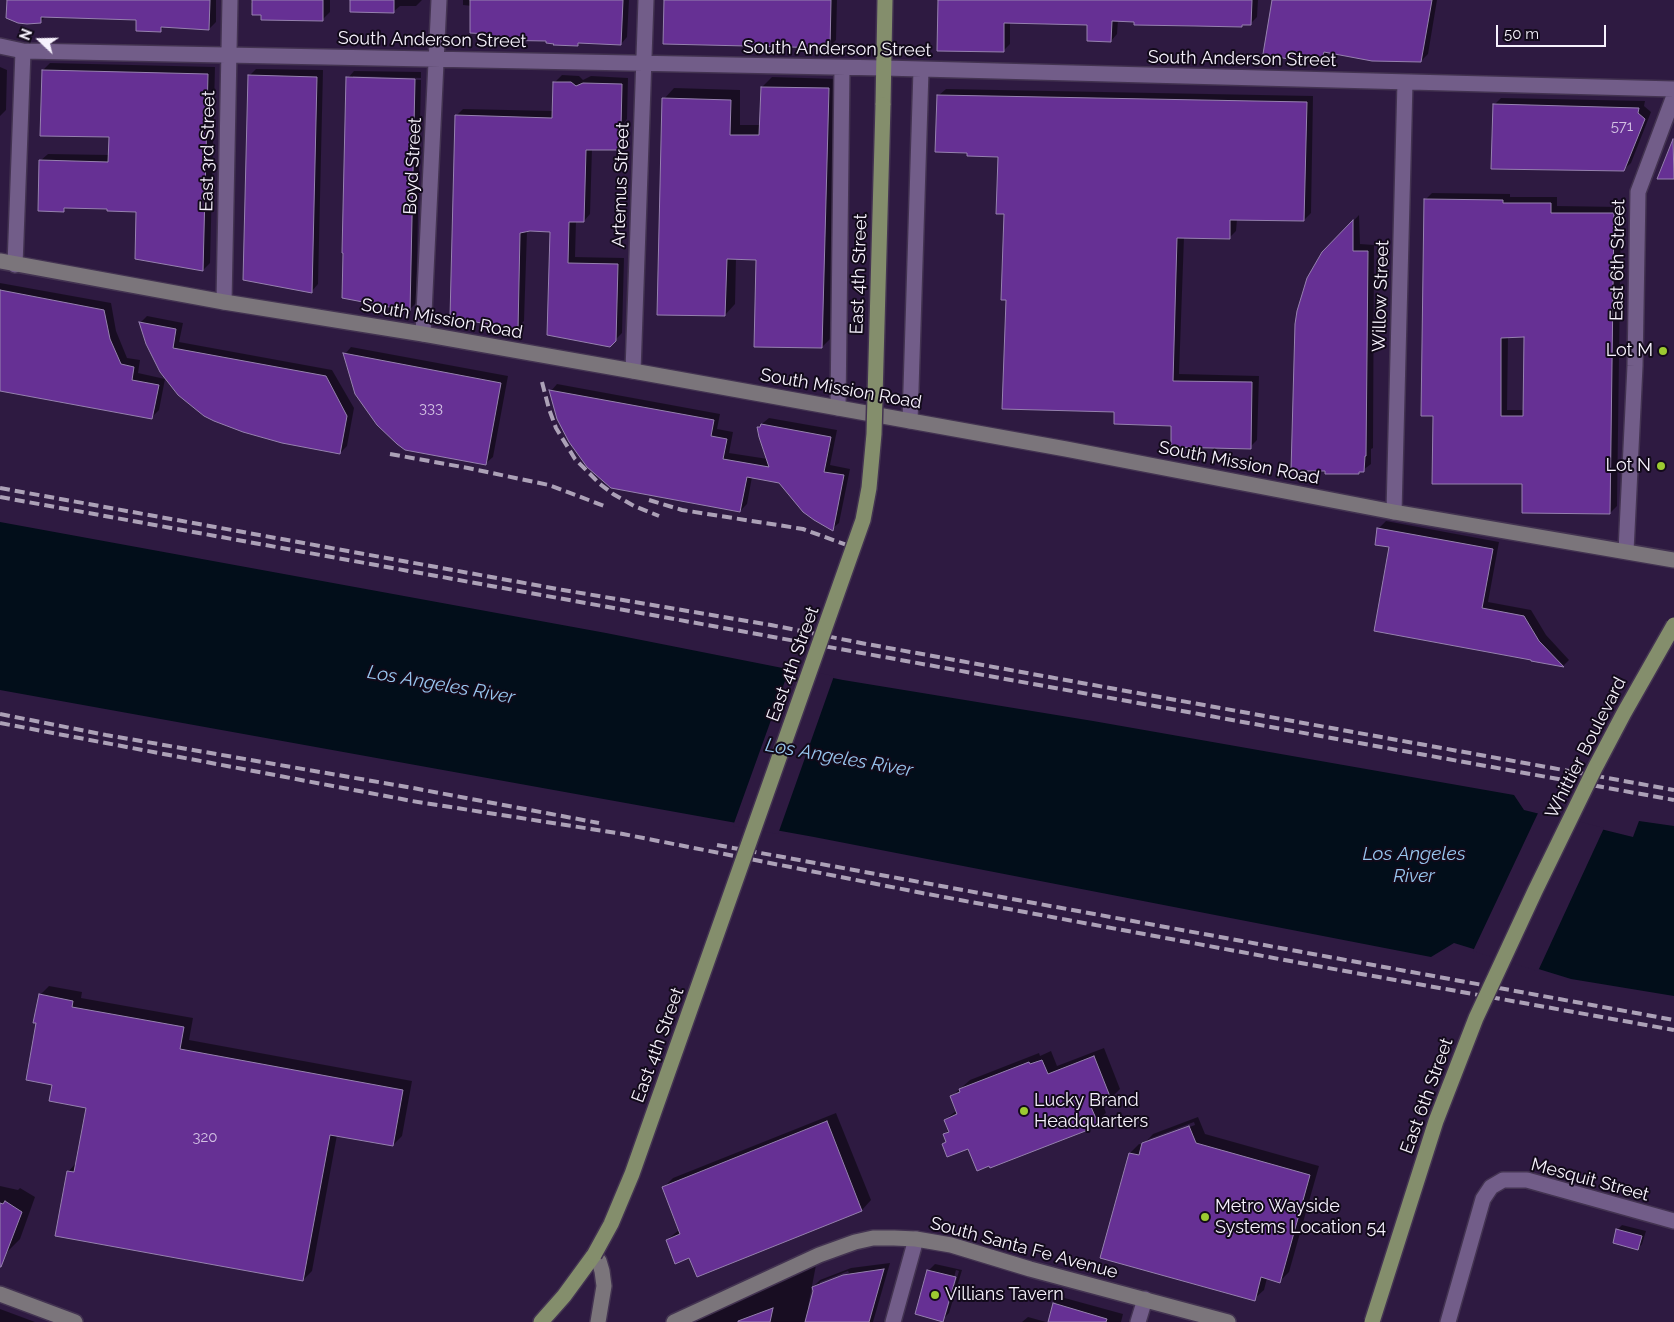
<!DOCTYPE html>
<html>
<head>
<meta charset="utf-8">
<style>
  body { margin:0 }
  #map { position:relative; width:1674px; height:1322px; overflow:hidden; background:#2e1a41; font-family:Raleway,sans-serif }
  canvas { display:block }
  .north { position:absolute; left:15px; top:15px; width:50px; height:50px; -webkit-text-stroke:4px #120a1a; paint-order:stroke; rotate:291deg; font-size:14px; font-weight:700; line-height:20px; text-align:center; color:#f7f2fd }
  .north::after { content:''; display:block; margin:auto; width:18px; height:22px; background:#f7f2fd; clip-path:polygon(50% 0,100% 100%,50% 72%,0 100%) }
  .scale { position:absolute; left:1496px; top:25px; width:110px; height:22px; box-sizing:border-box; border:2px solid #f7f2fd; border-top:0; padding-left:6px; font-size:15px; line-height:18px; white-space:nowrap; color:#f7f2fd; -webkit-text-stroke:4px #120a1a; paint-order:stroke }
</style>
</head>
<body>
<div id="map">
<canvas width="1674" height="1322"></canvas>
<div class="north">N</div>
<div class="scale">50 m</div>
</div>
<script>
const c = document.querySelector('canvas').getContext('2d');
c.lineJoin = 'round';
function fillPath(path, color) {
  c.fillStyle = color;
  c.fill(path, 'evenodd');
}
function poly(rows) {
  const path = new Path2D();
  for (const r of rows) {
    path.moveTo(r[0], r[1]);
    for (let i = 2; i < r.length; i += 2) path.lineTo(r[i], r[i + 1]);
  }
  return path;
}
function trace(path, color, width, dash) {
  c.strokeStyle = color;
  c.lineWidth = width;
  c.lineCap = dash ? 'butt' : 'round';
  c.setLineDash(dash || []);
  c.stroke(path);
}
function label(font, color, halo, rows, align = 'center') {
  c.font = font + ' Raleway,sans-serif';
  c.lineWidth = 4;
  c.setLineDash([]);
  c.textBaseline = 'middle';
  c.strokeStyle = halo;
  c.fillStyle = color;
  for (const [text, x, y, turn = 0] of rows) {
    c.save();
    c.translate(x, y);
    c.rotate((+turn || 0) * Math.PI / 180);
    c.textAlign = isNaN(turn) ? turn : align;
    if (halo) c.strokeText(text, 0, 0);
    c.fillText(text, 0, 0);
    c.restore();
  }
}
const water = poly([
  [0,522,606,633,843,680,1093,721,1514,795,1524,810,1633,837,1639,821,1674,826,1674,996,1571,979,1454,943,1431,957,814,837,0,690]
]);
const pier = poly([
  [790,667,834,676,778,834,733,826],
  [1539,811,1604,828,1538,971,1473,951]
]);
const shadow = poly([
  [8,0,216,0,216,22,209,29,165,26,160,31,137,19,46,16,40,22],
  [251,0,330,0,330,12,322,20,262,14,253,3,251,3],
  [351,0,422,0,416,6,400,6,393,12],
  [463,0,629,0,627,37,621,44,580,42,578,45,490,32,472,6,463,5],
  [666,0,837,0,836,40,829,47],
  [940,0,1258,0,1257,17,1250,24,1245,24,1242,26,1118,20,1117,34,1111,41,1088,24,1010,22,1010,44,1003,51],
  [1274,0,1437,0,1428,54,1421,61,1329,52,1322,59],
  [50,63,215,67,210,263,203,270,137,211,108,208,67,207,63,211,40,161,48,154,110,155,110,136,43,70],
  [0,67,7,70,6,110,0,116],
  [256,69,323,70,318,284,312,291,249,76],
  [354,71,421,72,421,78,353,76,353,79,421,80,416,303,409,310,348,78],
  [562,75,579,76,583,80,591,76,628,78,627,119,624,123,627,132,627,142,620,149,592,149,590,214,584,221,576,221,575,257,624,258,622,333,610,345,551,230,527,231,524,321,517,328,456,116,463,109,553,111,555,82],
  [772,77,838,79,832,337,822,347,757,259,736,258,735,304,725,315,664,99,674,88,740,90,740,125,761,125,762,87],
  [946,89,1313,96,1311,213,1304,220,1237,219,1236,231,1229,238,1184,237,1179,374,1259,376,1257,440,1250,447,1173,425,1116,411,1007,299,1005,213,999,155,938,96],
  [1501,98,1645,101,1644,106,1651,112,1631,163,1623,170,1494,105],
  [1674,141,1674,178,1659,178],
  [1432,193,1510,194,1510,197,1557,197,1557,206,1621,207,1617,506,1610,513,1523,483,1434,415,1425,200],
  [1508,336,1525,336,1524,410,1507,410],
  [1359,215,1360,244,1374,245,1373,448,1371,449,1371,464,1359,473,1323,253],
  [0,283,111,303,116,331,127,358,140,360,138,373,165,379,159,410,152,417,0,389],
  [147,316,183,323,179,342,332,370,354,408,347,446,340,453,282,442,140,323],
  [351,347,508,376,493,457,486,463,345,354],
  [557,384,720,414,717,429,733,432,729,453,768,459,758,427,769,418,837,430,830,465,850,469,839,523,832,529,780,482,752,477,747,504,740,511,551,391],
  [1386,521,1499,542,1488,602,1531,610,1546,635,1569,660,1563,666,1532,660,1390,546,1376,544,1379,528],
  [49,986,82,992,81,998,193,1018,189,1040,412,1081,402,1136,393,1145,337,1135,312,1271,303,1280,68,1172,77,1162,87,1107,53,1084,37,1022,40,995],
  [1104,1048,1120,1089,1111,1098,1102,1101,1106,1113,1087,1129,969,1147,944,1144,947,1140,945,1134,949,1130,945,1120,957,1110,952,1096,970,1080,1039,1053,1040,1056,1051,1051,1057,1066],
  [836,1113,871,1200,862,1210,697,1275,690,1257,667,1240,680,1229,663,1188,673,1178],
  [1198,1117,1205,1134,1319,1166,1289,1272,1280,1281,1267,1278,1264,1290,1254,1299,1130,1153,1139,1144,1143,1145,1153,1134],
  [1194,1122,1195,1125,1149,1142,1149,1139],
  [0,1186,18,1190,20,1188,35,1197,20,1239,6,1253,0,1251],
  [1622,1225,1646,1231,1642,1244,1638,1249,1614,1242,1618,1229],
  [890,1263,873,1322,687,1322,713,1305,816,1265,808,1307,810,1307,815,1291,813,1287,820,1280,851,1268],
  [848,1271,849,1273,820,1285,820,1282],
  [935,1264,962,1270,949,1313,942,1320,928,1271],
  [956,1270,959,1271,946,1314,944,1314],
  [1061,1297,1123,1314,1121,1322,1049,1322,1054,1304],
  [0,1309,35,1322,0,1322],
  [1028,1317,1046,1322,1022,1322]
]);
const building = poly([
  [7,0,210,0,209,30,161,27,161,32,136,31,136,20,41,17,41,23,27,24,18,23,6,18,7,0],
  [252,0,323,0,323,21,261,20,261,15,252,15,252,0],
  [350,0,394,0,394,13,350,12,350,0],
  [470,0,623,0,621,45,578,43,578,46,553,45,554,44,546,43,546,41,489,40,489,34,470,33,470,0],
  [664,0,831,0,830,48,663,44,664,0],
  [938,0,1252,0,1251,25,1242,25,1242,27,1195,26,1134,25,1134,22,1112,21,1111,42,1087,41,1087,25,1004,23,1004,52,937,51,938,0],
  [1272,0,1432,0,1421,62,1372,61,1324,52,1322,60,1288,59,1263,54,1272,0],
  [42,70,208,74,203,271,135,259,136,212,107,211,107,209,64,208,64,212,38,211,39,160,108,162,109,137,40,136,42,70],
  [248,75,317,77,312,293,243,280,248,75],
  [346,77,415,79,410,311,342,298,343,253,342,253,346,77],
  [553,82,571,82,576,86,583,83,622,84,621,127,618,131,621,139,621,150,586,150,584,222,569,222,568,263,618,264,616,341,610,347,547,335,550,232,530,231,520,233,518,330,450,317,455,115,552,118,553,82],
  [761,87,829,88,822,348,754,347,756,260,727,259,725,316,657,315,662,98,731,100,730,135,759,135,761,87],
  [937,95,1307,102,1304,221,1230,220,1230,239,1177,238,1173,381,1252,382,1251,449,1171,447,1171,426,1114,424,1114,412,1002,409,1006,300,1001,300,1004,214,996,214,998,157,967,156,967,153,935,152,937,95],
  [1493,104,1639,108,1638,113,1645,119,1624,171,1491,169,1493,104],
  [1673,139,1674,179,1657,179,1673,139],
  [1424,199,1503,200,1503,203,1551,203,1551,213,1614,213,1610,514,1522,513,1522,484,1432,484,1433,416,1421,416,1424,199],
  [1524,337,1523,416,1501,416,1501,338,1524,337],
  [1353,220,1353,251,1368,251,1366,456,1365,456,1364,472,1359,472,1359,474,1325,474,1325,471,1291,471,1295,324,1297,311,1307,278,1322,252,1353,220],
  [0,290,104,310,110,339,121,364,134,367,132,380,159,385,152,419,0,391,0,290],
  [139,322,176,329,173,348,326,376,347,416,340,454,282,443,243,432,214,421,204,416,178,395,160,372,146,344,139,322],
  [343,353,501,383,486,465,405,450,397,444,377,425,355,394,343,353],
  [549,390,714,420,711,436,727,439,723,459,769,467,759,437,757,427,760,427,761,424,831,437,824,472,844,475,833,531,814,520,803,512,779,483,747,477,740,512,611,488,587,467,569,442,557,419,549,390],
  [1377,528,1493,549,1482,608,1524,616,1539,641,1564,667,1531,661,1531,660,1374,631,1389,547,1375,545,1377,528],
  [39,994,73,1001,72,1007,184,1027,180,1049,403,1090,393,1146,330,1135,303,1281,55,1236,67,1171,74,1172,86,1108,49,1101,52,1085,26,1080,36,1023,33,1023,39,994],
  [1094,1056,1111,1099,1091,1107,1098,1123,1087,1128,1088,1130,990,1168,989,1166,977,1171,968,1149,947,1157,942,1144,946,1142,943,1134,949,1132,944,1120,957,1114,950,1096,960,1092,959,1089,1029,1062,1030,1064,1042,1060,1048,1074,1094,1056],
  [827,1121,862,1211,697,1277,689,1258,675,1264,666,1240,680,1234,662,1187,827,1121],
  [1189,1126,1196,1143,1310,1175,1280,1283,1261,1277,1255,1301,1100,1258,1129,1153,1139,1155,1142,1143,1189,1126],
  [5,1201,22,1212,1,1267,0,1267,0,1203,3,1204,5,1201],
  [1616,1229,1642,1236,1638,1250,1613,1243,1616,1229],
  [884,1269,869,1322,805,1322,813,1291,812,1287,843,1275,884,1269],
  [927,1270,956,1277,943,1322,915,1314,927,1270],
  [1053,1303,1107,1319,1106,1322,1048,1322,1053,1303],
  [773,1308,770,1322,738,1322,738,1321,773,1308]
]);
const street = poly([
  [0,46,23,51,884,68,1674,89],
  [15,265,23,51],
  [224,302,230,0],
  [423,334,439,0],
  [633,371,646,0],
  [838,408,842,68],
  [910,421,921,70],
  [1394,512,1405,82],
  [1626,551,1635,366,1638,192,1674,96],
  [893,1322,916,1239],
  [1138,1322,1145,1299],
  [1448,1322,1483,1199,1491,1187,1503,1180,1527,1180,1674,1221]
]);
const secondary = poly([
  [0,261,224,302,423,334,633,371,1066,449,1394,512,1674,560],
  [594,1255,599,1261,602,1271,604,1286,598,1322],
  [0,1294,75,1322],
  [674,1322,819,1255,855,1242,873,1238,894,1238,916,1239,951,1245,1030,1269,1228,1322]
]);
const primary = poly([
  [883,105,885,0],
  [541,1322,564,1296,594,1255]
]);
const rail = poly([
  [542,382,549,409,556,428,575,459,600,484,613,494,634,506,659,516],
  [390,454,468,468,549,485,607,507],
  [0,488,563,590,771,625,861,643,1674,790],
  [0,497,1674,800],
  [649,500,682,510,803,529,855,548],
  [0,714,106,735,413,788,599,823],
  [0,723,412,801,623,834,922,893,1317,966,1674,1030],
  [717,845,1674,1020]
]);
const primaryBridge = poly([
  [594,1255,611,1224,632,1174,863,520,869,488,874,434,883,105],
  [1372,1322,1436,1121,1476,1018,1535,891,1595,768,1624,713,1674,625]
]);
const markers = [
  [1663,351,5,"#9cca31"],
  [1661,466,5,"#9cca31"],
  [1024,1111,5,"#9cca31"],
  [1205,1217,5,"#9cca31"],
  [935,1295,5,"#9cca31"]
];
const numberNames = [
  ["571",1622,126],
  ["333",431,408],
  ["320",205,1137]
];
const streetNames = [
  ["South Anderson Street",432,40,1],
  ["South Anderson Street",837,49,1],
  ["South Anderson Street",1242,59,1],
  ["East 3rd Street",208,151,-89],
  ["Boyd Street",413,166,-87],
  ["Artemus Street",621,185,-88],
  ["East 6th Street",1618,260,-89],
  ["East 4th Street",859,274,-88],
  ["Willow Street",1381,296,-88],
  ["South Mission Road",442,319,10],
  ["South Mission Road",841,389,10],
  ["South Mission Road",1239,463,11],
  ["East 4th Street",793,664,-70],
  ["Whittier Boulevard",1586,748,-63],
  ["East 4th Street",658,1045,-70],
  ["East 6th Street",1427,1096,-70],
  ["Mesquit Street",1590,1180,15],
  ["South Santa Fe Avenue",1024,1248,15]
];
const poiNames = [
  ["Lot M",1653,351,"right"],
  ["Lot N",1651,466,"right"],
  ["Lucky Brand",1034,1101],
  ["Headquarters",1034,1122],
  ["Metro Wayside",1215,1207],
  ["Systems Location 54",1215,1228],
  ["Villians Tavern",945,1295]
];
const waterNames = [
  ["Los Angeles River",441,685,10],
  ["Los Angeles River",839,758,10],
  ["Los Angeles",1414,854],
  ["River",1414,876]
];
fillPath(water, '#020e1a');
fillPath(pier, '#2e1a41');
fillPath(shadow, '#0007');
fillPath(building, '#663094');
trace(building, '#9681af', 1);
trace(street, '#433351', 18);
trace(secondary, '#433351', 18);
trace(primary, '#433351', 18);
trace(street, '#725d89', 15);
trace(secondary, '#7b757b', 15);
trace(primary, '#848e6c', 15);
trace(rail, '#aca1b7', 4, [10, 5]);
trace(primaryBridge, '#433351', 18, []);
trace(primaryBridge, '#848e6c', 15);
for (const [x, y, r, color] of markers) {
  const dot = new Path2D();
  dot.arc(x, y, r, 0, 2 * Math.PI);
  c.fillStyle = color;
  c.fill(dot);
  trace(dot, '#120a1a', 2);
}
label('15px', '#d3c2e3', null, numberNames);
label('18px', '#f7f2fd', '#120a1a', streetNames);
label('18px', '#f7f2fd', '#120a1a', poiNames, 'left');
label('italic 19px', '#98c6ef', '#120a1a', waterNames);
</script>
</body>
</html>
